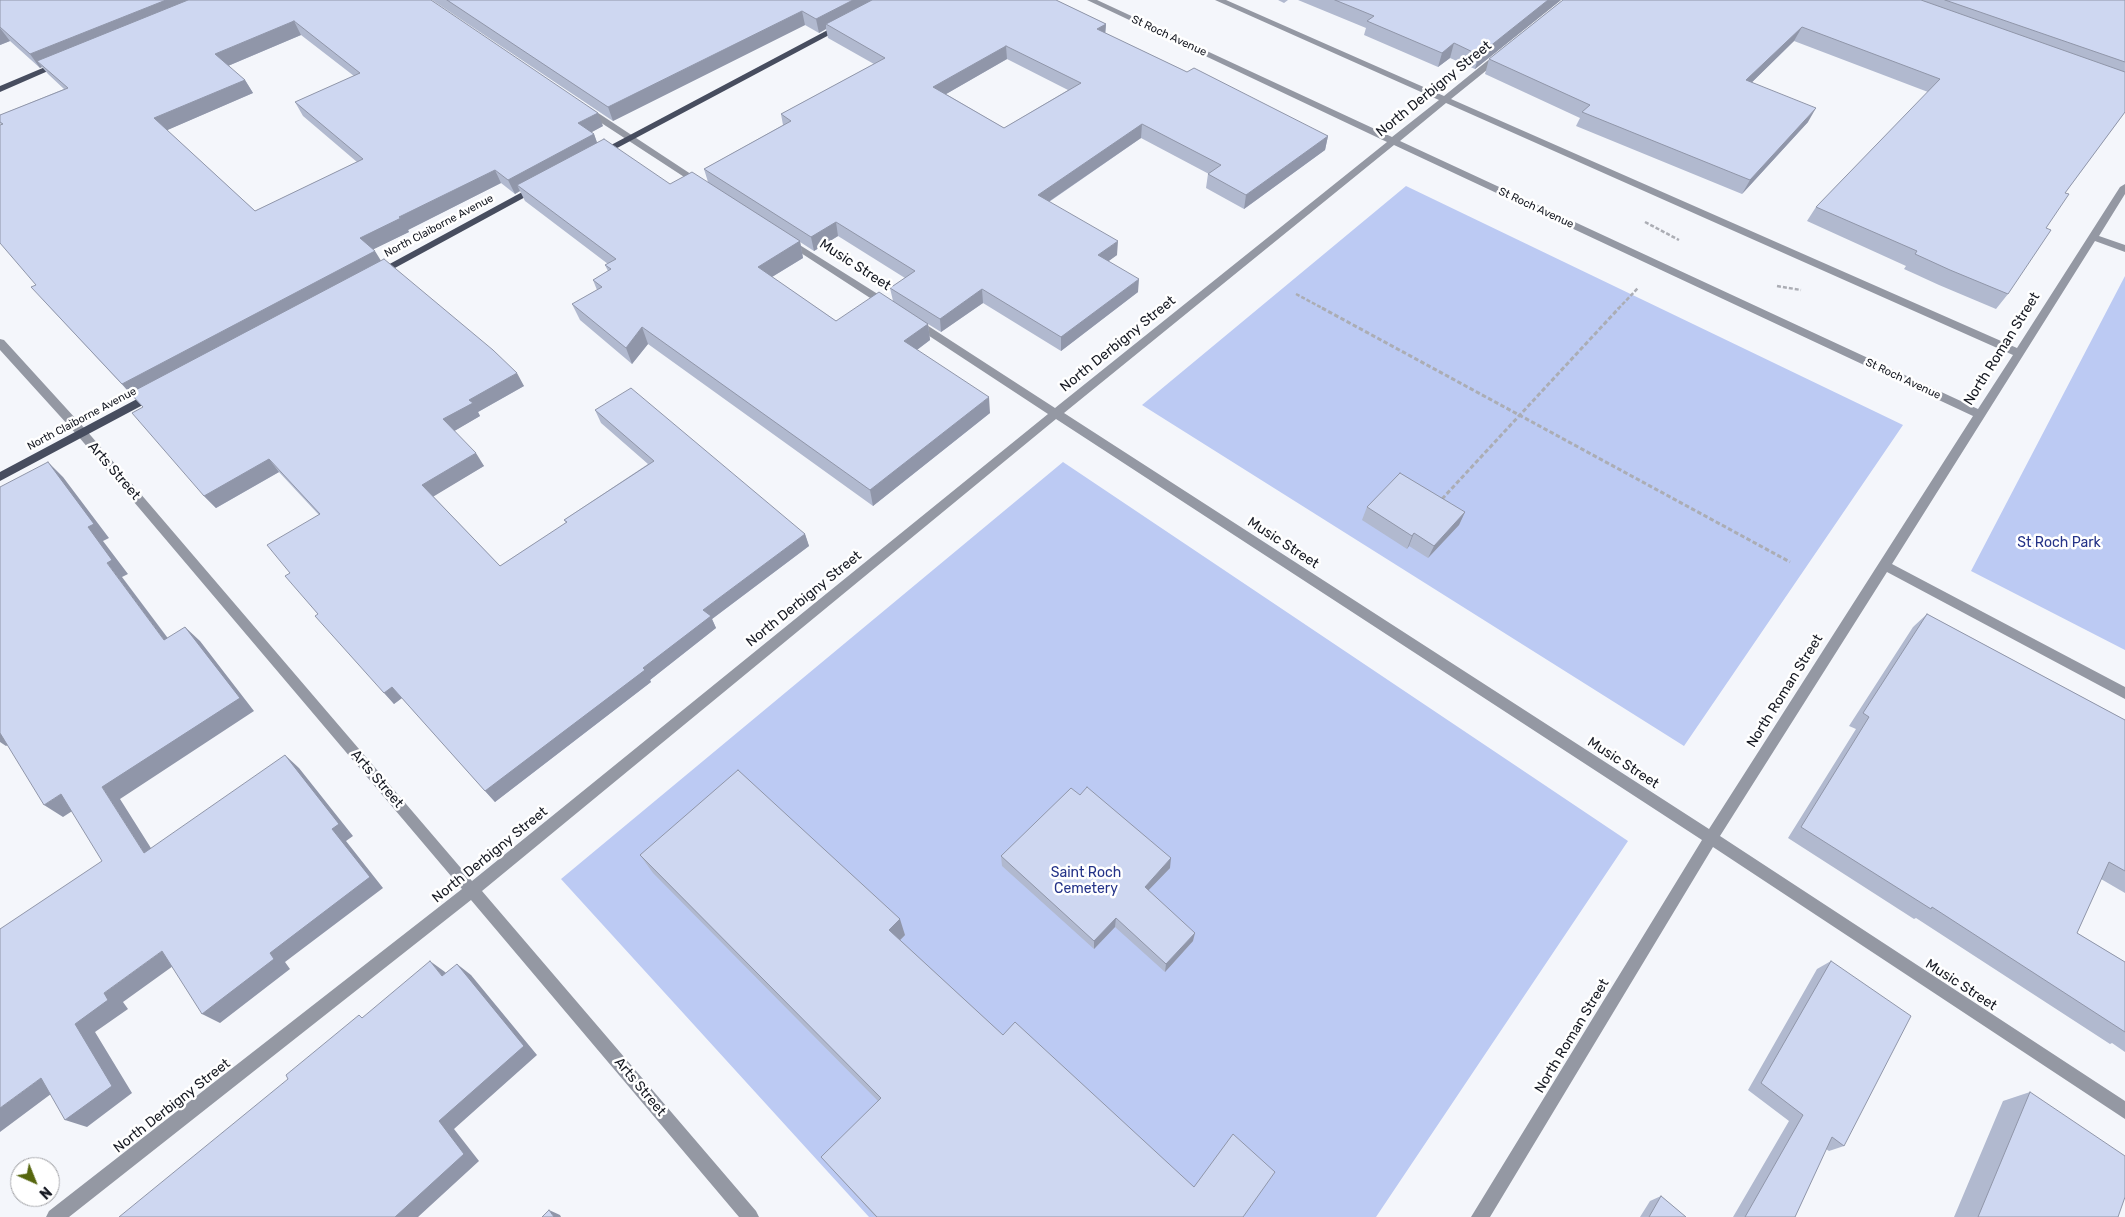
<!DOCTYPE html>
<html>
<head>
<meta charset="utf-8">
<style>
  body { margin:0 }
  #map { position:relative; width:2125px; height:1217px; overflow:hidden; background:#f4f6fb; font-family:Rubik,sans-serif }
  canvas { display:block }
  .north { position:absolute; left:10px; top:1157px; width:50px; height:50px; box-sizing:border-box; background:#fff; border:1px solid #a2a3a7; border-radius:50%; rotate:136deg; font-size:14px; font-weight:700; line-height:20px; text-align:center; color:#161922 }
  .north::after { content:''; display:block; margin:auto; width:18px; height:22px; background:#56660e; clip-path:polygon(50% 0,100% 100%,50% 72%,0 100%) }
</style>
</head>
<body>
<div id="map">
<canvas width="2125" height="1217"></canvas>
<div class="north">N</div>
</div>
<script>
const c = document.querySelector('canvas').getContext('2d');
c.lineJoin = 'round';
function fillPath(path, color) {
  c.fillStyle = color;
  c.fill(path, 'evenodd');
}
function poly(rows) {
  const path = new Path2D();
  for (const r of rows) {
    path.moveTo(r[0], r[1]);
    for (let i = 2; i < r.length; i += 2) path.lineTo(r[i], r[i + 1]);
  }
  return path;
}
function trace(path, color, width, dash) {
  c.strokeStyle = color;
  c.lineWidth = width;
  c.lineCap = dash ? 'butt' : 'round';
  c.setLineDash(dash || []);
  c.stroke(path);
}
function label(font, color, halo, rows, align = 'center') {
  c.font = font + ' Rubik,sans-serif';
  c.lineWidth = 5;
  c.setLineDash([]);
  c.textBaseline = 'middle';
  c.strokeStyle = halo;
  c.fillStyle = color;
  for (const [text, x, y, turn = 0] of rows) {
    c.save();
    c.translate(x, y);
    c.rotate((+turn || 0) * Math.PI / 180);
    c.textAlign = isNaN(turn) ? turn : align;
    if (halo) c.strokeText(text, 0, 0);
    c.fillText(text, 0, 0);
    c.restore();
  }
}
const green = poly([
  [1406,186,1903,425,1684,746,1142,405],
  [2125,276,2125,650,1971,571],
  [1063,462,1628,841,1376,1217,869,1217,561,879]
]);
const pathFar1 = poly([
  [1645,222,1679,240],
  [1777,286,1801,290],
  [1296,294,1324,309],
  [1618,309,1638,288]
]);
const path = poly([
  [1322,308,1790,562],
  [1442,499,1619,308]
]);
const street = poly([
  [1087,0,1097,0,1392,137,1439,100,1215,0,1226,0,1444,96,1497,53,1503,53,1503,57,1451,99,2017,348,2120,187,2125,184,2125,194,2099,236,2125,245,2125,252,2095,241,1892,564,2125,687,2125,699,1887,572,1720,836,2125,1101,2125,1119,1713,847,1490,1217,1471,1217,1702,840,1056,419,482,891,756,1211,759,1217,739,1217,471,900,69,1217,46,1217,49,1211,462,889,78,436,0,350,0,339,4,340,86,430,472,881,1048,414,911,324,910,322,911,320,919,320,1055,408,1387,142,1087,0],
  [1446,103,2013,355,1978,409,1400,141,1446,103],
  [1394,145,1973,416,1709,829,1064,413,1394,145],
  [586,106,589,107,706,184,704,186,698,186,583,111,583,107,586,106],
  [787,237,892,303,893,305,892,307,884,307,784,242,782,240,787,237]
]);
const primary = poly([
  [839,24,846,26,604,155,598,155,596,153,839,24],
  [57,62,64,64,0,92,0,86,57,62],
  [537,184,542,187,540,189,382,275,374,275,373,273,537,184],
  [152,391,157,395,156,398,0,481,0,472,152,391]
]);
const wall = poly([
  [0,0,431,0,603,126,591,132,594,134,597,143,670,184,708,182,704,169,783,125,781,114,874,64,828,38,826,29,819,33,805,25,613,121,432,0,1056,0,1106,24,1105,33,1187,72,1328,136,1325,150,1244,209,1206,188,1208,174,1209,174,1141,138,1049,202,1117,255,1108,261,1138,292,1061,351,983,303,941,332,928,324,930,340,917,350,990,413,873,506,648,344,632,364,580,320,572,304,597,290,593,280,608,271,605,265,608,264,525,201,520,191,515,194,501,183,408,230,409,232,373,249,380,261,524,386,478,412,480,416,454,431,484,466,433,496,500,566,566,523,564,520,648,464,601,423,595,410,805,534,809,546,712,619,716,628,650,680,651,682,495,802,402,698,394,704,318,614,290,573,319,515,279,472,216,508,204,496,143,407,44,301,36,285,1,125,0,123,0,115,64,89,48,74,42,67,40,68,10,41,0,45],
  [301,35,354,76,295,102,303,116,357,162,255,211,167,130,253,93,245,80,228,66],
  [1007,59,1068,90,1004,128,946,94],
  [838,236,905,278,890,288,893,301,836,321,772,277,803,258,800,242,814,251],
  [1278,0,1288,0,1284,3],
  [1298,0,1561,0,1475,69,1450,58,1438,67,1364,35,1366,28],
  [1563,0,2125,0,2125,112,2065,193,2008,294,1996,309,1939,285,1904,269,1906,266,1807,221,1816,207,1928,92,1794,41,1752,82,1808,122,1742,194,1576,126,1580,118,1485,74,1489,59],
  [1367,507,1465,512,1459,525,1428,558,1409,546,1407,549,1362,520],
  [1927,614,2125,720,2125,893,2101,879,2077,933,2125,962,2125,1052,2112,1043,2110,1044,1916,918,1914,919,1788,838,1856,729,1849,726,1913,627],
  [640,855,905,935,900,940,1003,1035,1194,1187,1243,1217,876,1217,830,1167,878,1101,653,873],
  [1001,856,1170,868,1148,890,1193,941,1165,972,1115,927,1094,949,1002,866],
  [1831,961,1844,1146,1829,1151,1826,1149,1795,1217,1733,1217,1789,1121,1748,1090,1817,969],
  [2030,1092,2118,1217,1954,1217,2003,1101],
  [1661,1196,1686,1217,1640,1217,1650,1201]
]);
const shadedWall = poly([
  [166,0,208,0,37,61,42,67,40,68,30,54],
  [853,0,881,0,826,24,826,29,819,33,816,19],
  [1548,0,1561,0,1475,69,1479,55],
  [802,11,805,25,613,121,608,107],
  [294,21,301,35,223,68,215,54],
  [1106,24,1105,37,1097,29],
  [1802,27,1794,41,1739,95,1746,80],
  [0,28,10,41,0,45],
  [1454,43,1450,58,1438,67,1442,53],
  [1006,46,1007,59,934,101,933,87],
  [245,80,253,93,163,132,154,118],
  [1816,108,1808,122,1742,194,1750,180],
  [598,113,603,126,583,137,578,123],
  [1142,124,1141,138,1038,209,1038,195],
  [594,134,599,148,517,185,520,191,515,194,508,180],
  [1328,136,1325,150,1244,209,1246,195],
  [495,170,501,183,408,230,409,232,368,252,360,238,399,217],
  [836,222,838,236,814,251,811,237],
  [800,241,803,258,762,283,758,267],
  [1118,241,1117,255,1098,269,1098,255],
  [375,251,383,264,134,398,122,384],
  [1139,279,1138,292,1061,351,1061,337],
  [982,289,983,303,941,332,940,319],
  [928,324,930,340,906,358,904,341],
  [642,327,648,344,632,364,626,348],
  [517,373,524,386,478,412,480,416,451,433,443,419,469,400],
  [989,397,990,413,873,506,870,490],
  [476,453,484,466,431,498,422,485],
  [269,459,279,472,216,508,204,496],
  [48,462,63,477,109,538,103,541,128,574,122,577,179,653,164,640,107,563,88,527],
  [1465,512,1459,525,1428,558,1434,546],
  [1414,533,1409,546,1407,549,1412,536],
  [805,534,809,546,712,619,716,628,650,680,651,682,495,802,485,791,643,668,703,610],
  [185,627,200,641,254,711,120,799,161,864,144,853,102,787],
  [392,687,402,698,394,704,384,693],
  [0,730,16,741,6,746,0,742],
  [285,755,299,768,353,836,346,841,383,888,285,962,290,969,220,1023,202,1014,270,953,332,829],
  [61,794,80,806,63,817,44,805],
  [1171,858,1170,868,1143,896,1145,887],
  [1116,918,1115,927,1094,949,1094,941],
  [900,919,905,935,894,946,889,930],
  [1195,933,1193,941,1165,972,1166,964],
  [162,951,180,961,123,1002,128,1009,95,1032,132,1093,87,1127,65,1120,75,1024,104,993],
  [430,961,445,972,457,987,442,976],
  [457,964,471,975,537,1055,454,1129,479,1161,418,1217,395,1217,439,1121],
  [41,1078,63,1085,0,1132,0,1108],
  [549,1210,560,1215,561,1217,554,1217]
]);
const building = poly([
  [0,0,166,0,30,54,0,27,0,0],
  [188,0,431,0,598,113,578,123,594,134,508,180,495,170,399,217,401,218,360,238,375,251,122,384,31,287,36,285,0,243,0,125,3,124,0,122,0,115,68,88,37,61,188,0],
  [294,21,360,73,295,102,363,159,255,211,154,118,245,80,215,54,294,21],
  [447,0,853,0,816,19,802,11,608,107,447,0],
  [872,0,1056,0,1106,24,1097,29,1187,72,1194,68,1328,136,1246,195,1208,174,1221,165,1142,124,1038,195,1118,241,1098,255,1139,279,1061,337,982,289,940,319,890,288,915,271,836,222,811,237,704,169,791,121,781,114,885,58,826,24,872,0],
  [1006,46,1081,83,1004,128,933,87,1006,46],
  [1335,0,1548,0,1479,55,1454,43,1442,53,1367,21,1374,16,1335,0],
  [1563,0,1921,0,2125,72,2125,112,2065,193,2069,194,2046,228,2051,230,2008,294,1950,270,1915,254,1917,251,1816,207,1940,79,1802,27,1746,80,1816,108,1750,180,1582,112,1590,105,1489,59,1563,0],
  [1945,0,2125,0,2125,62,1945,0],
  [604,139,670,184,692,172,800,241,758,267,836,321,879,292,928,324,904,341,989,397,870,490,642,327,626,348,572,304,602,287,593,280,611,269,605,265,616,259,517,185,604,139],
  [384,259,493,350,517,373,469,400,473,403,443,419,476,453,422,485,500,566,567,522,564,520,654,461,595,410,631,388,805,534,703,610,711,616,643,668,645,670,485,791,392,687,384,693,315,616,318,614,285,576,290,573,267,545,320,514,269,459,204,496,132,413,143,407,130,393,384,259],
  [48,462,94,524,88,527,112,560,107,563,164,640,185,627,240,698,102,787,144,853,285,755,339,824,332,829,370,877,270,953,274,959,202,1014,162,951,104,993,108,1000,75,1024,112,1086,65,1120,41,1078,0,1108,0,929,102,861,61,794,44,805,0,733,0,487,48,462],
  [1400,473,1465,512,1434,546,1414,533,1412,536,1367,507,1400,473],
  [1927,614,2125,720,2125,871,2109,862,2077,933,2125,962,2125,1032,1932,907,1931,909,1801,827,1869,717,1863,713,1927,614],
  [738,770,900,919,889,930,1003,1035,1015,1022,1194,1187,1233,1134,1275,1172,1243,1217,877,1217,821,1157,881,1098,640,855,738,770],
  [1087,787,1171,858,1145,887,1195,933,1166,964,1116,918,1094,941,1001,856,1071,788,1080,795,1087,787],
  [430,961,442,976,457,964,524,1046,439,1121,464,1154,395,1217,119,1217,288,1079,286,1075,359,1015,362,1018,430,961],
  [1831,961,1911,1016,1844,1146,1832,1137,1795,1217,1745,1217,1803,1115,1761,1083,1831,961],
  [2030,1092,2125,1156,2125,1197,2118,1217,1978,1217,2030,1092],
  [1661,1196,1686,1217,1649,1217,1661,1196],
  [549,1210,554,1217,542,1217,549,1210]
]);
const farStreetnames = [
  ["St Roch Avenue",1169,36,25],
  ["St Roch Avenue",1536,208,25],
  ["North Claiborne Avenue",439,226,-28],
  ["St Roch Avenue",1903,379,25],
  ["North Claiborne Avenue",82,419,-28]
];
const streetNames = [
  ["North Derbigny Street",1434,89,-39],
  ["Music Street",855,265,33],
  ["North Derbigny Street",1118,344,-39],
  ["North Roman Street",2002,349,-58],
  ["Arts Street",114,471,49],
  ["Music Street",1283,543,33],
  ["North Derbigny Street",804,599,-39],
  ["North Roman Street",1785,691,-58],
  ["Music Street",1623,763,33],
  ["Arts Street",377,779,49],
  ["North Derbigny Street",490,855,-39],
  ["Music Street",1961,985,33],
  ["North Roman Street",1572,1036,-59],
  ["Arts Street",640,1087,50],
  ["North Derbigny Street",172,1106,-38]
];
const parkNames = [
  ["St Roch Park",2059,543],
  ["Saint Roch",1086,873],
  ["Cemetery",1086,889]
];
fillPath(green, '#bccaf3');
trace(pathFar1, '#abadb4', 2.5, [4, 2]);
trace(path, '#abadb4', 3, [4.5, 2.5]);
fillPath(street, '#9498a3');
fillPath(primary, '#474d5f');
fillPath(wall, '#b1b9cf');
fillPath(shadedWall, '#9096a9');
fillPath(building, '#ced7f1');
trace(building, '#9096a9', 1);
label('11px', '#161922', '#fff', farStreetnames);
label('14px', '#161922', '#fff', streetNames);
label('14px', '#243388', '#fff', parkNames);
</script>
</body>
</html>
